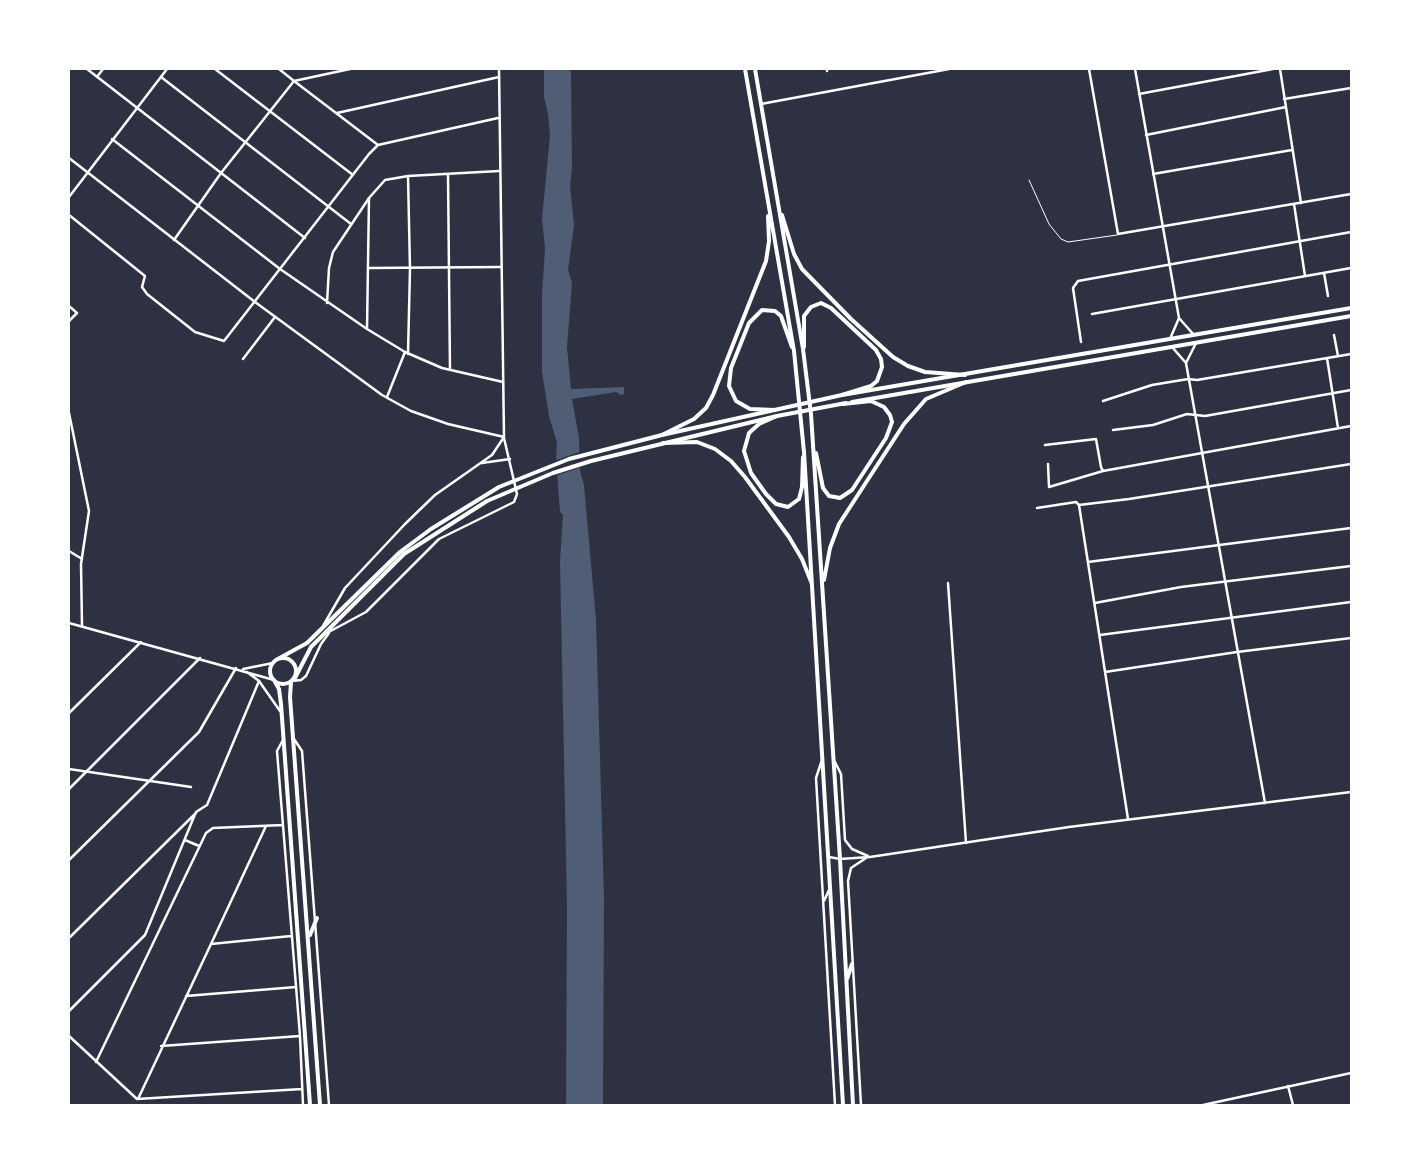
<!DOCTYPE html>
<html>
<head>
<meta charset="utf-8">
<style>
  body { margin:0 }
  #map { position:relative; width:1420px; height:1174px; overflow:hidden; background:#2d3142; font-family:"Noto Serif",serif }
  canvas { display:block }
  .frame { position:absolute; inset:0; border:70px solid #fff; pointer-events:none }
</style>
</head>
<body>
<div id="map">
<canvas width="1420" height="1174"></canvas>
<div class="frame"></div>
</div>
<script>
const c = document.querySelector('canvas').getContext('2d');
c.lineJoin = 'round';
function fillPath(path, color) {
  c.fillStyle = color;
  c.fill(path, 'evenodd');
}
function poly(rows) {
  const path = new Path2D();
  for (const r of rows) {
    if (r.length === 3) {
      path.moveTo(r[0] + r[2], r[1]);
      path.arc(r[0], r[1], r[2], 0, 2 * Math.PI);
      continue;
    }
    path.moveTo(r[0], r[1]);
    for (let i = 2; i < r.length; i += 2) path.lineTo(r[i], r[i + 1]);
  }
  return path;
}
function trace(path, color, width, dash) {
  c.strokeStyle = color;
  c.lineWidth = width;
  c.lineCap = dash ? 'butt' : 'round';
  c.setLineDash(dash || []);
  c.stroke(path);
}
const water = poly([
  [544,69,570,69,571,73,572,168,570,186,574,225,568,270,572,283,567,347,571,389,624,387,624,394,621,395,616,392,572,399,579,438,580,471,584,485,596,620,604,897,603,1105,566,1105,567,908,560,561,563,515,560,512,556,459,557,443,549,416,542,372,542,295,545,248,542,219,550,135,548,114,544,97]
]);
const pier = poly([
  [582,451,582,467,555,476,554,461]
]);
const service = poly([
  [1029,180,1049,224,1061,239,1068,242,1117,235]
]);
const minor = poly([
  [87,69,305,238],
  [215,69,353,175],
  [827,69,827,71],
  [1089,69,1118,234,1351,194],
  [1280,69,1301,203],
  [97,77,103,69],
  [161,77,351,224],
  [1139,94,1273,69],
  [1284,99,1351,88],
  [761,104,949,69],
  [337,113,499,77],
  [1146,135,1286,107],
  [112,139,280,269,367,329,405,352,442,368,503,382],
  [448,174,450,370],
  [1153,174,1292,150],
  [69,197,167,69],
  [1294,204,1305,276],
  [69,215,145,276,142,287,147,294,195,332,224,341,369,154,378,145,498,118],
  [174,240,221,173,294,81,378,145],
  [369,268,501,267],
  [1324,273,1328,296],
  [327,303,329,268,333,252,369,198,385,180,408,176,499,171],
  [69,306,77,313,69,321],
  [1092,314,1351,268],
  [367,329,369,198],
  [1334,335,1338,356],
  [1081,342,1073,288,1078,281,1351,232],
  [408,354,410,269,408,176],
  [1327,358,1338,428],
  [243,359,275,317],
  [387,397,405,352],
  [1103,401,1152,385,1188,379,1197,380,1351,354],
  [69,413,89,511,81,564,82,626],
  [1113,430,1153,425,1187,414,1205,416,1351,390],
  [1045,445,1096,439,1101,467,1103,471,1351,426],
  [1048,464,1049,487,1103,471],
  [1079,505,1128,819],
  [1037,508,1076,502,1079,505,1129,499,1351,464],
  [69,551,82,559],
  [1088,562,1351,528],
  [948,583,966,843],
  [1095,603,1181,587,1351,566],
  [1100,635,1351,602],
  [1105,672,1237,652,1351,638],
  [292,681,301,680,306,676,321,644,329,633],
  [69,713,141,642],
  [294,739,302,751,329,1105],
  [283,740,277,751,300,1036,303,1105],
  [822,760,816,778,835,1105],
  [835,762,841,774,845,840,852,849,868,856],
  [69,769,191,787],
  [69,789,200,658],
  [185,840,199,846],
  [69,860,199,732,236,668],
  [824,901,829,890],
  [69,938,196,813],
  [211,944,266,826],
  [186,996,296,987],
  [69,1011,145,935,196,812,207,805,259,681],
  [69,1036,137,1099,302,1089],
  [161,1046,300,1036],
  [96,1062,206,833,213,828,283,825],
  [1288,1086,1293,1105],
  [138,1099,211,944,291,936],
  [861,1105,848,881,851,868,866,858],
  [1203,1105,1351,1073]
]);
const tertiary = poly([
  [279,69,294,81,350,69],
  [1135,69,1179,318,1194,335],
  [69,158,255,302,382,395,411,411,448,424,504,437],
  [1170,339,1179,318],
  [1172,347,1186,363,1265,803],
  [1186,363,1196,343],
  [482,463,510,459],
  [69,623,274,680],
  [323,626,345,588,405,524,435,495,492,455,504,437,499,69],
  [325,634,366,612,439,539,514,502,517,494,504,438],
  [243,669,273,663],
  [247,672,259,681,280,711],
  [829,857,840,859,870,857,1069,827,1351,792]
]);
const primary = poly([
  [852,402,1351,316],
  [283,671,13],
  [276,660,307,643,400,552,431,529,499,487,569,459,662,435,842,395,1351,308],
  [295,678,311,647,404,554,487,501,553,473,591,461,777,416,846,403],
  [274,680,279,689,281,704,310,1105],
  [291,682,290,697,320,1105],
  [310,935,317,918]
]);
const trunk = poly([
  [745,69,794,351,804,452,843,1105],
  [755,69,803,349,811,414,840,859,853,1105],
  [782,215,794,254,802,269,851,319,893,357,908,366,925,372,965,375],
  [804,347,804,316,811,307,821,303,831,308,876,350,881,359,882,367,877,381,871,386,842,395],
  [775,410,750,409,736,401,729,386,731,368,749,323,762,310,775,311,781,316,792,347],
  [777,416,759,424,749,433,744,451,751,473,766,494,776,504,788,507,799,499,802,487,803,457],
  [662,435,694,419,706,408,713,395,766,261,769,241,768,216],
  [663,443,697,442,715,449,731,461,745,477,789,537,802,559,812,584],
  [816,453,823,488,829,496,840,498,852,490,886,438,892,422,890,415,884,407,871,401,843,404],
  [824,580,830,548,839,524,904,424,926,399,966,382],
  [847,979,852,964]
]);
fillPath(water, '#4f5d75');
fillPath(pier, '#2d3142');
trace(service, '#fff', 1);
trace(minor, '#fff', 2.5);
trace(tertiary, '#fff', 2.5);
trace(primary, '#fff', 4);
trace(trunk, '#fff', 4);
</script>
</body>
</html>
